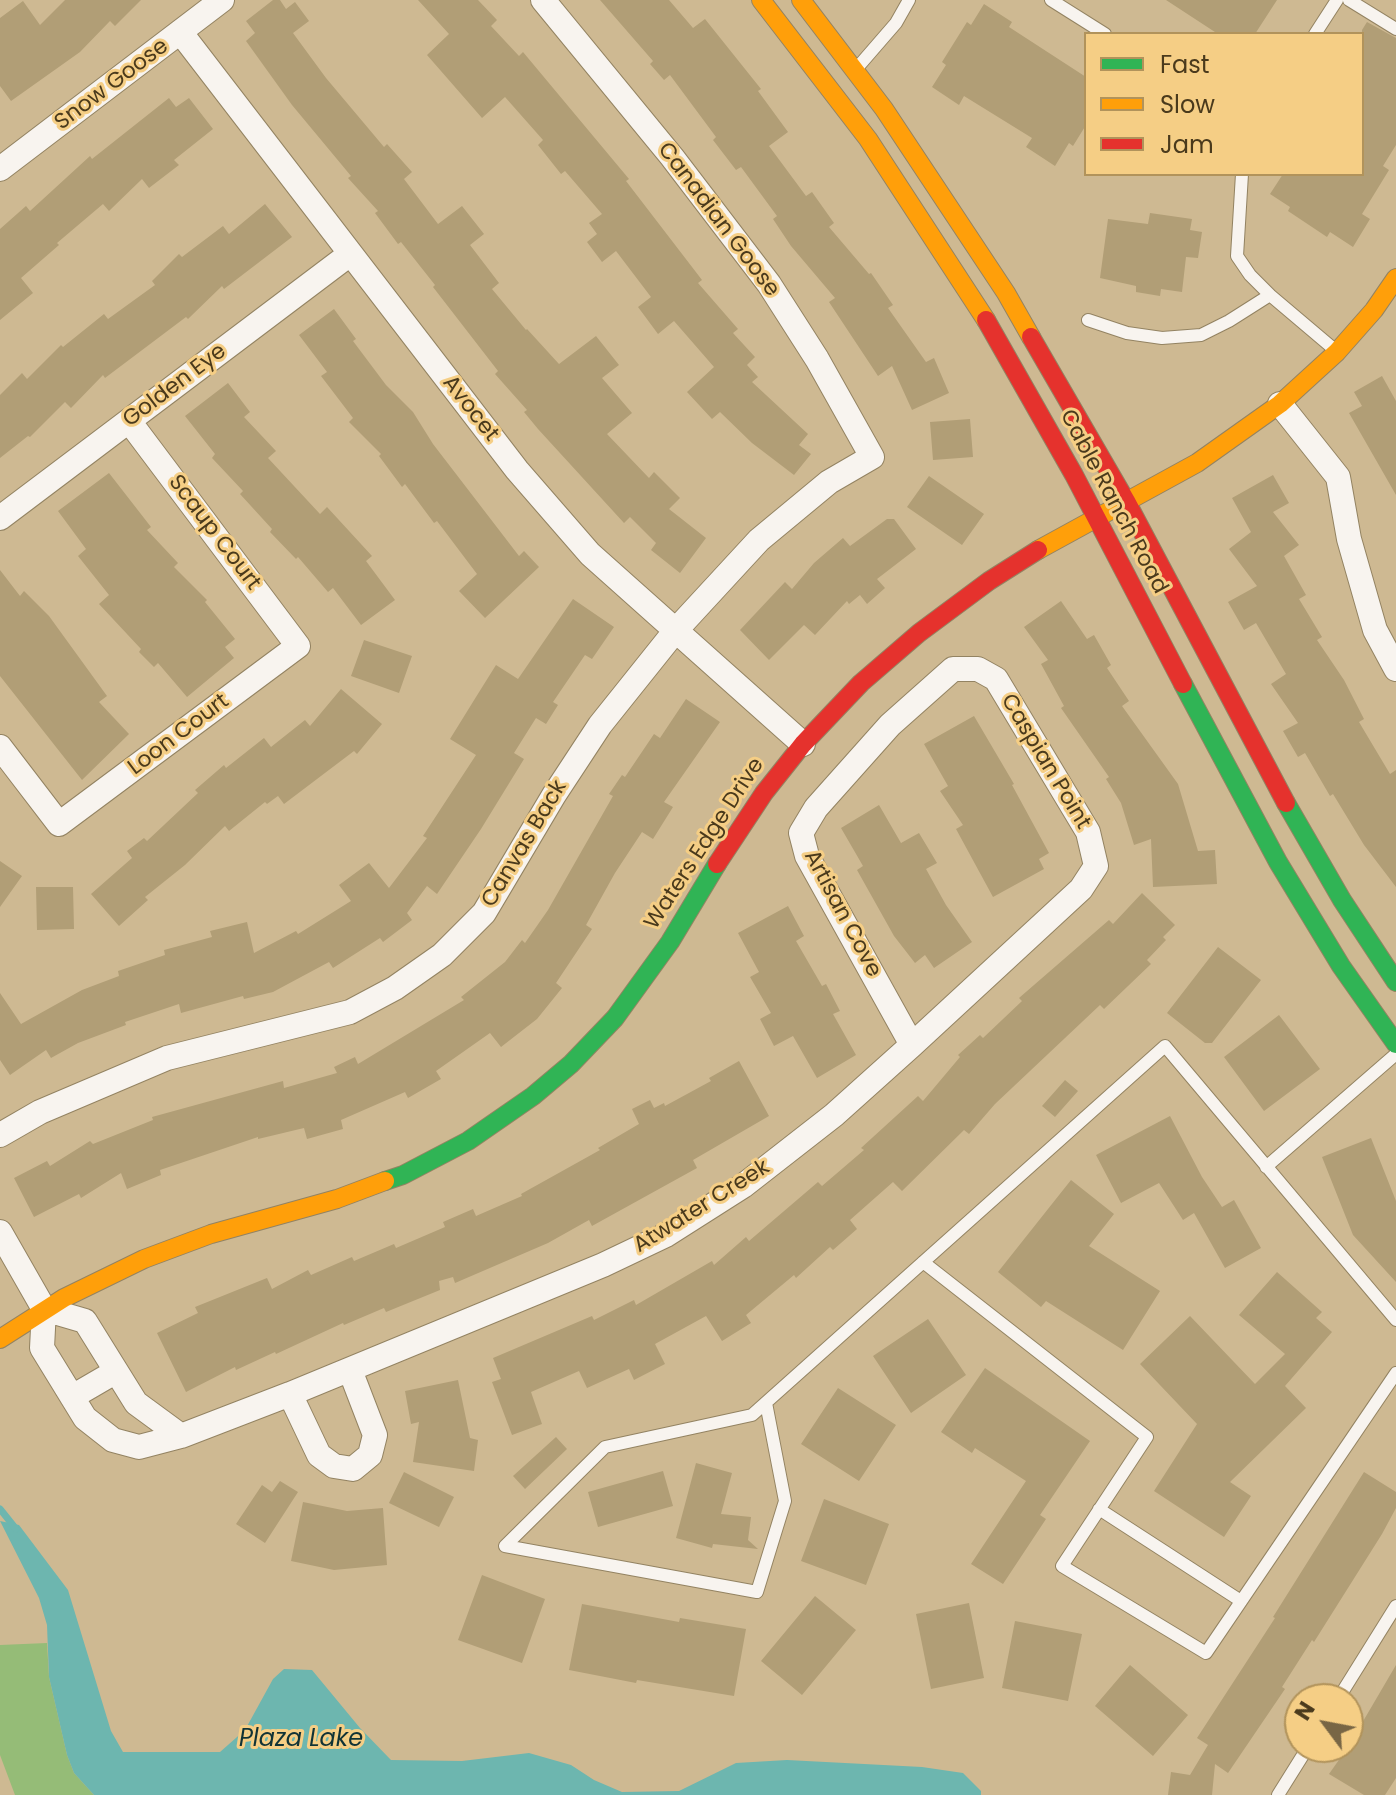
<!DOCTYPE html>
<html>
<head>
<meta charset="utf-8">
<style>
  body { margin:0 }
  #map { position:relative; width:1396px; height:1795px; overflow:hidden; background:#ceb992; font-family:Poppins,sans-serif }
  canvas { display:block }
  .legend { position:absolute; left:1084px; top:32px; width:280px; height:144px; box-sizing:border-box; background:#f5ce85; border:2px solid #b1935b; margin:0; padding:10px 14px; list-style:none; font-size:24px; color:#4a3a1c }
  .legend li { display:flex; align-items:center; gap:16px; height:40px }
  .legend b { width:40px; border:2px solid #b1935b }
  .north { position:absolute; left:1284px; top:1683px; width:80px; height:80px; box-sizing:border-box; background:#f5ce85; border:2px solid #b1935b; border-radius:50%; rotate:302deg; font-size:22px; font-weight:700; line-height:32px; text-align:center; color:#4a3a1c }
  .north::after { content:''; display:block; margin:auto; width:28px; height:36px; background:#786645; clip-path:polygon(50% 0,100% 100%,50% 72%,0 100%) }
</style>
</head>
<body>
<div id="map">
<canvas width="1396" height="1795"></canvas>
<ul class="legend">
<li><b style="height:10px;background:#30b455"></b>Fast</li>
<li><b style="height:10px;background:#ff9f0a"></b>Slow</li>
<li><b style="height:10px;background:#e5322d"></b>Jam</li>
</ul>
<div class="north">N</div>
</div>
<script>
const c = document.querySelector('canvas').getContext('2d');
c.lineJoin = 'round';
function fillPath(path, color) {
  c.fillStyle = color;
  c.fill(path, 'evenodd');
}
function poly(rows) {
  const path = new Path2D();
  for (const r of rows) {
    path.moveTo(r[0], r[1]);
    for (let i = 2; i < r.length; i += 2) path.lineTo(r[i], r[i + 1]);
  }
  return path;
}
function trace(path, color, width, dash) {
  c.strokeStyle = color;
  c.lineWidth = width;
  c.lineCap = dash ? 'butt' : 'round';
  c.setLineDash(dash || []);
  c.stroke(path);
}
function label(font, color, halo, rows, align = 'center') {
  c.font = font + ' Poppins,sans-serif';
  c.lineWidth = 6;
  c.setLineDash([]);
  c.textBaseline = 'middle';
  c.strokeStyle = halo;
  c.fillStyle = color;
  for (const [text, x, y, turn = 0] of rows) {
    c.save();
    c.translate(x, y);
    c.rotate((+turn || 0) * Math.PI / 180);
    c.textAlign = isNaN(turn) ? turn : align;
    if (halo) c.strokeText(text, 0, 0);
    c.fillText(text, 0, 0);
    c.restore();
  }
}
const green = poly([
  [47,1643,49,1677,67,1755,74,1773,94,1795,15,1795,0,1755,0,1645]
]);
const water = poly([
  [0,1521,19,1525,68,1590,111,1731,123,1752,220,1752,245,1730,273,1679,284,1669,312,1670,360,1728,391,1760,462,1761,529,1753,571,1765,594,1780,622,1792,679,1791,736,1763,787,1760,922,1767,963,1773,981,1791,981,1795,94,1795,74,1773,67,1755,49,1677,47,1625,39,1598]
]);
const stream = poly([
  [0,1509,16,1529]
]);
const building = poly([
  [65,0,141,0,115,26,110,21,80,52,11,101,0,86,0,18,23,1,40,25],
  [273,0,280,0,286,9,295,2,309,21,293,33,326,78,384,147,387,144,412,172,404,179,438,224,462,206,484,234,470,245,499,283,492,289,526,330,527,329,559,364,596,336,619,365,602,378,632,413,607,434,649,478,654,472,680,498,669,509,706,538,680,573,651,550,656,543,630,517,624,523,538,429,524,412,527,410,495,374,498,371,433,287,435,285,401,242,398,244,375,213,378,211,348,178,351,176,292,105,246,41,255,33,246,21],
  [418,0,478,0,497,20,491,26,519,56,523,52,629,179,626,181,702,280,698,283,738,329,733,333,755,357,747,365,758,377,752,382,808,434,799,445,811,454,794,475,752,443,720,412,712,419,687,392,714,367,674,321,658,334,638,307,651,297,616,251,602,262,587,242,597,234,589,223,602,214,565,171,561,174,538,145,543,140,505,97,482,118,427,55,449,34],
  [600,0,669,0,693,28,705,19,761,89,758,91,788,132,769,146,806,196,812,192,834,223,829,227,869,274,871,273,893,305,888,308,926,362,934,358,949,393,912,410,892,366,878,376,829,302,835,298,791,246,773,219,777,216,741,167,736,170,713,140,716,137,670,75,664,80,650,64,653,61],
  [1166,0,1277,0,1255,34,1218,34],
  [984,4,1012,22,1009,27,1086,77,1086,125,1073,146,1069,143,1055,166,1026,147,1032,138,964,96,959,105,932,87,946,65,942,62,967,22,971,25],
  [1367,22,1396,38,1396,145,1383,166,1389,170,1362,214,1370,219,1353,247,1330,232,1327,237,1288,211,1290,207,1270,194,1283,174,1362,174,1362,30],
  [169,98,176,107,189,98,213,129,174,160,179,165,149,188,142,179,109,211,103,204,57,243,59,245,21,278,33,293,0,320,0,229,26,206,30,211,90,156,92,159],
  [265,204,292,237,224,289,222,286,188,319,186,317,105,378,103,375,71,408,65,402,30,437,28,436,0,458,0,395,22,373,27,379,61,345,63,347,104,314,108,319,155,285,152,281,179,254,182,257,223,226,229,234],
  [1150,213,1192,219,1190,230,1202,232,1198,258,1186,257,1182,292,1161,289,1160,296,1136,292,1136,286,1100,278,1108,219,1148,224],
  [334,309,356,339,353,341,386,385,413,412,433,444,519,556,524,551,539,567,485,618,459,591,477,574,437,521,434,523,405,484,402,487,379,456,381,454,349,422,353,418,321,376,327,372,299,335],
  [1382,376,1396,401,1396,495,1349,413,1362,406,1354,392],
  [228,383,250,412,244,417,276,451,268,458,320,514,327,507,372,556,366,561,395,600,361,625,333,588,328,592,298,557,296,559,270,532,272,529,240,494,243,491,212,458,215,454,185,416],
  [970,419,973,457,933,460,930,422],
  [109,473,151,527,147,530,178,563,174,567,207,600,205,602,235,639,225,647,234,658,187,697,158,663,154,667,139,652,141,649,99,604,109,595,78,556,86,549,58,511],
  [1273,475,1289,503,1273,512,1299,545,1284,556,1306,595,1299,599,1322,637,1317,640,1344,680,1364,719,1359,722,1390,774,1396,770,1396,887,1364,845,1333,794,1330,796,1305,753,1298,757,1283,731,1298,723,1271,684,1286,674,1256,623,1244,630,1228,602,1257,586,1229,549,1251,532,1232,498],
  [929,476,984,514,962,545,907,507],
  [887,519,894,519,916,549,877,579,885,588,867,604,860,595,849,604,847,601,815,635,804,625,769,660,740,630,785,582,792,589,814,563,843,538,850,546],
  [0,570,20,596,24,591,49,616,107,696,99,702,129,734,82,780,0,676],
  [573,599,614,627,592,659,585,655,553,702,558,705,546,724,536,718,514,753,524,759,481,829,437,894,427,886,407,913,412,920,383,942,380,938,333,968,329,962,273,992,244,999,243,996,181,1013,179,1004,125,1022,126,1025,78,1043,51,1058,46,1050,10,1075,0,1060,0,993,21,1024,82,990,119,976,118,971,165,955,164,950,212,937,210,931,247,922,254,953,296,931,298,934,351,901,339,885,369,863,389,888,427,838,423,836,476,755,450,739,476,697,496,665,518,679],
  [1061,601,1087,639,1094,635,1111,665,1107,668,1129,701,1122,706,1178,784,1198,851,1215,850,1217,884,1153,887,1151,839,1134,845,1121,803,1106,779,1109,777,1061,708,1064,706,1041,664,1048,660,1024,627],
  [364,640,412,656,399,693,351,676],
  [341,689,382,724,357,754,354,751,284,804,278,796,267,804,265,802,229,831,225,826,185,865,145,897,148,900,119,926,91,894,132,858,127,851,144,838,147,841,198,793,195,790,224,765,226,768,264,738,271,747,305,720,310,726],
  [686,699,720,722,664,802,673,807,653,839,642,832,615,873,586,925,592,929,556,983,562,988,537,1019,501,1047,490,1033,436,1071,441,1079,408,1098,405,1092,341,1120,343,1129,307,1139,304,1128,258,1139,258,1137,160,1170,161,1175,127,1189,121,1173,81,1198,79,1194,34,1217,14,1178,47,1161,50,1166,90,1141,93,1144,153,1120,152,1117,283,1081,284,1088,337,1073,334,1067,355,1057,358,1064,464,1000,461,997,505,962,522,940,525,943,548,910,613,796,609,794,622,775,625,777,654,734,660,738],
  [974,716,1014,784,1012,785,1049,853,1039,859,1044,869,993,897,956,829,963,825,940,791,948,786,924,744],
  [879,805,901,843,919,833,937,863,926,869,946,905,972,942,934,968,925,955,915,963,894,936,857,870,863,866,841,828],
  [0,861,22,876,0,907],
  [36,887,73,887,74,929,37,930],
  [1142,893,1175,925,1163,937,1166,940,1147,960,1151,964,1104,1009,1100,1005,995,1104,969,1134,964,1130,902,1191,893,1182,850,1220,857,1229,833,1250,830,1247,796,1278,794,1275,746,1315,751,1323,722,1341,706,1316,655,1344,665,1364,634,1380,629,1369,587,1388,579,1371,531,1392,542,1424,512,1435,492,1382,501,1379,493,1358,592,1316,594,1320,634,1300,636,1305,712,1261,714,1265,746,1237,749,1241,818,1182,822,1186,864,1150,861,1148,918,1096,923,1101,960,1057,958,1055,980,1035,983,1038,1022,1001,1019,998,1109,920,1113,924],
  [788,906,804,936,796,941,822,986,826,984,840,1011,833,1014,856,1055,817,1078,793,1036,774,1046,760,1019,771,1013,750,977,759,972,738,933],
  [1218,947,1261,980,1212,1043,1205,1043,1167,1013],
  [1279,1015,1320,1069,1264,1111,1224,1057],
  [739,1061,769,1116,693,1160,697,1168,592,1226,589,1220,548,1243,455,1283,453,1277,439,1281,440,1290,386,1312,384,1308,344,1325,343,1323,276,1354,275,1352,236,1370,235,1367,186,1392,157,1333,198,1313,195,1307,267,1278,272,1289,308,1270,311,1275,352,1257,354,1261,394,1244,396,1248,445,1227,443,1222,473,1209,476,1216,522,1196,521,1194,600,1150,598,1148,639,1124,632,1109,650,1100,654,1108,664,1103,665,1106,711,1081,709,1078],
  [1065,1080,1078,1091,1055,1117,1042,1106],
  [1170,1116,1202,1177,1222,1207,1234,1200,1261,1248,1225,1268,1194,1213,1183,1220,1159,1183,1121,1203,1096,1155],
  [1371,1138,1396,1201,1396,1282,1353,1235,1322,1157],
  [1071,1180,1114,1214,1089,1246,1160,1291,1123,1350,1046,1301,1041,1307,998,1272],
  [1277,1272,1322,1312,1316,1318,1332,1332,1285,1386,1306,1408,1230,1482,1251,1496,1224,1537,1154,1491,1197,1424,1140,1364,1190,1316,1255,1384,1285,1354,1239,1315],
  [928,1319,966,1375,911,1413,873,1356],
  [985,1368,1090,1441,1040,1515,1046,1519,1003,1584,971,1564,1026,1481,975,1448,972,1453,941,1432],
  [458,1380,470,1438,478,1440,474,1471,413,1462,419,1422,411,1424,405,1391],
  [838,1388,896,1425,859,1481,801,1444],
  [556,1437,567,1449,525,1489,513,1476],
  [696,1463,732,1473,721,1514,751,1517,748,1540,758,1549,713,1544,712,1548,676,1538],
  [663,1471,673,1506,598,1527,588,1492],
  [404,1472,454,1497,439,1527,389,1503],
  [1364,1472,1396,1492,1396,1508,1382,1534,1314,1642,1312,1640,1282,1687,1285,1689,1228,1773,1215,1764,1212,1795,1168,1795,1171,1772,1190,1775,1208,1745,1197,1738,1275,1618,1273,1617],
  [280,1481,298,1492,265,1543,236,1524,262,1485,272,1492],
  [824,1499,889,1524,866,1585,801,1561],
  [303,1502,347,1511,383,1508,387,1565,334,1570,291,1561],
  [482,1575,545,1599,522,1663,458,1640],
  [815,1596,856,1630,802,1695,761,1661],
  [969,1603,984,1678,931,1689,916,1614],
  [582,1604,679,1622,680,1618,746,1629,734,1696,637,1680,636,1683,569,1670],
  [1015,1621,1082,1634,1068,1701,1002,1688],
  [1130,1665,1188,1715,1153,1756,1095,1706],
  [1396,1665,1396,1778,1385,1795,1364,1795,1329,1774,1348,1747]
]);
const lane = poly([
  [1051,0,1105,34],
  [1349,0,1396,29],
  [1315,34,1337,0],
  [857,68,896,23,909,0],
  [1242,174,1237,256,1250,275,1270,295,1335,350],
  [1088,320,1127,333,1162,338,1201,335,1229,321,1270,295],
  [1266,1167,1396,1054],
  [923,1262,1147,1437,1062,1566,1206,1653,1396,1373],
  [1099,1509,1241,1601],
  [505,1546,605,1447,752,1415,1165,1046,1396,1320],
  [505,1546,757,1592,785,1501,766,1403],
  [1338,1699,1396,1606],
  [1278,1795,1308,1747]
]);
const street = poly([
  [181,33,517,470,590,554,803,744],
  [0,169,222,0],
  [1280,404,1338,477,1349,539,1375,630,1396,669],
  [0,518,350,254],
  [0,747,59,824,298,646,129,421],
  [0,1135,40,1112,167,1058,350,1012,395,988,442,955,484,913,554,795,600,725,676,630,759,540,829,482,872,457,817,359,769,284,672,157,543,0],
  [0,1232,44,1309],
  [44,1309,42,1348,85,1418,113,1440,139,1447,181,1436,290,1394,603,1265,666,1235,743,1186,834,1115,912,1045,1081,889,1096,866,1088,832,996,679,978,669,953,669,890,725,816,808,801,833,807,856,912,1045],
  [44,1309,85,1321,136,1403,181,1436],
  [290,1394,319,1455,334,1466,353,1469,370,1455,375,1435,350,1370],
  [72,1397,115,1372]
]);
const fast = poly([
  [1183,684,1278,862,1341,966,1396,1044],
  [1286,803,1342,900,1396,982],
  [385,1181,403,1175,468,1141,533,1096,571,1064,615,1018,670,942,717,864]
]);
const slow = poly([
  [761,0,868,139,986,320],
  [801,0,884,109,1006,293,1031,337],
  [1038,550,1197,463,1280,404,1337,352,1374,310,1396,278],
  [0,1339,64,1298,144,1259,211,1234,337,1199,385,1181]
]);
const jam = poly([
  [986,320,1074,475,1183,684],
  [1031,337,1126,501,1286,803],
  [717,864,764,793,803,744,861,683,919,633,989,581,1038,550]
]);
const streetNames = [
  ["Snow Goose",112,85,-37],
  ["Canadian Goose",718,220,53],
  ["Golden Eye",175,386,-37],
  ["Avocet",470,409,52],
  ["Cable Ranch Road",1113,502,62],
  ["Scaup Court",214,533,53],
  ["Loon Court",179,735,-37],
  ["Caspian Point",1045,762,59],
  ["Canvas Back",525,844,-59],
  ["Waters Edge Drive",705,844,-57],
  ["Artisan Cove",842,914,62],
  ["Atwater Creek",702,1207,-32]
];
const waterNames = [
  ["Plaza Lake",301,1740]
];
fillPath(green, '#95bc77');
fillPath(water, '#6db6af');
trace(stream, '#6db6af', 7);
fillPath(building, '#b19e76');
trace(lane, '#938362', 14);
trace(street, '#938362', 26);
trace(fast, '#938362', 20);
trace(slow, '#938362', 20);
trace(jam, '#938362', 20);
trace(lane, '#f8f4ef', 12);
trace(street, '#f8f4ef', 24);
trace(fast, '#30b455', 18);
trace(slow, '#ff9f0a', 18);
trace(jam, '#e5322d', 18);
label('22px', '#4a3a1c', '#f5ce85', streetNames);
label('italic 24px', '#113336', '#f5ce85', waterNames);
</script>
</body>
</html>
